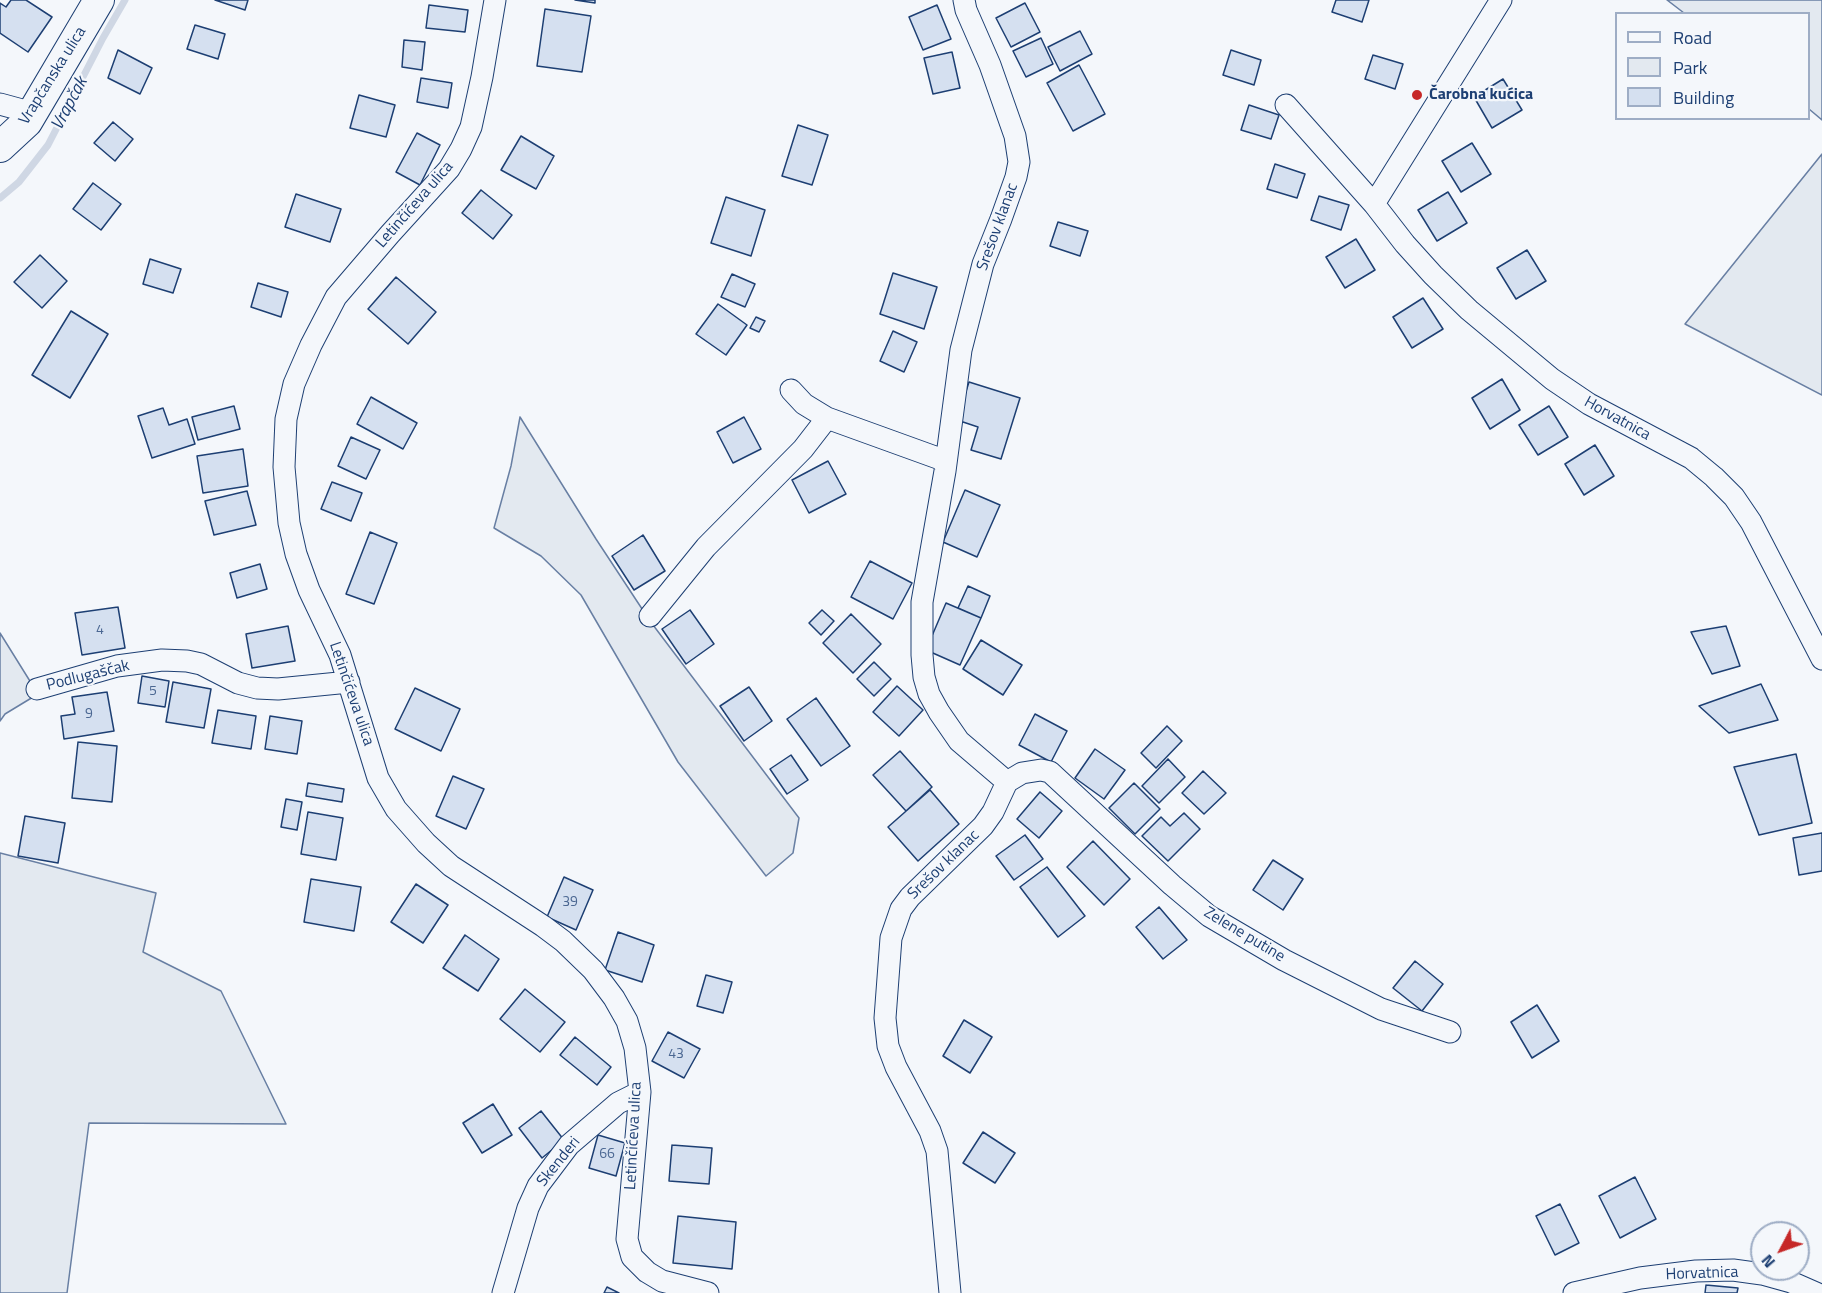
<!DOCTYPE html>
<html>
<head>
<meta charset="utf-8">
<style>
  body { margin:0 }
  #map { position:relative; width:1822px; height:1293px; overflow:hidden; background:#f4f7fb; font-family:"Titillium Web",sans-serif }
  canvas { display:block }
  .legend { position:absolute; left:1615px; top:12px; width:195px; height:108px; box-sizing:border-box; background:#f4f7fb; border:2px solid #9eadc5; margin:0; padding:8px 10px; list-style:none; font-size:18px; color:#1d3f73 }
  .legend li { display:flex; align-items:center; gap:12px; height:30px }
  .legend b { width:30px; border:2px solid #9eadc5 }
  .north { position:absolute; left:1750px; top:1221px; width:60px; height:60px; box-sizing:border-box; background:#f4f7fb; border:2px solid #9eadc5; border-radius:50%; rotate:229deg; font-size:16px; font-weight:700; line-height:24px; text-align:center; color:#1d3f73 }
  .north::after { content:''; display:block; margin:auto; width:21px; height:27px; background:#c62828; clip-path:polygon(50% 0,100% 100%,50% 72%,0 100%) }
</style>
</head>
<body>
<div id="map">
<canvas width="1822" height="1293"></canvas>
<ul class="legend">
<li><b style="height:8px;background:#f4f7fb"></b>Road</li>
<li><b style="height:16px;background:#e3e9f0"></b>Park</li>
<li><b style="height:16px;background:#d5e0f0"></b>Building</li>
</ul>
<div class="north">N</div>
</div>
<script>
const c = document.querySelector('canvas').getContext('2d');
c.lineJoin = 'round';
function fillPath(path, color) {
  c.fillStyle = color;
  c.fill(path, 'evenodd');
}
function poly(rows) {
  const path = new Path2D();
  for (const r of rows) {
    path.moveTo(r[0], r[1]);
    for (let i = 2; i < r.length; i += 2) path.lineTo(r[i], r[i + 1]);
  }
  return path;
}
function trace(path, color, width, dash) {
  c.strokeStyle = color;
  c.lineWidth = width;
  c.lineCap = dash ? 'butt' : 'round';
  c.setLineDash(dash || []);
  c.stroke(path);
}
function label(font, color, halo, rows, align = 'center') {
  c.font = font + ' "Titillium Web",sans-serif';
  c.lineWidth = 4.5;
  c.setLineDash([]);
  c.textBaseline = 'middle';
  c.strokeStyle = halo;
  c.fillStyle = color;
  for (const [text, x, y, turn = 0] of rows) {
    c.save();
    c.translate(x, y);
    c.rotate((+turn || 0) * Math.PI / 180);
    c.textAlign = isNaN(turn) ? turn : align;
    if (halo) c.strokeText(text, 0, 0);
    c.fillText(text, 0, 0);
    c.restore();
  }
}
const green = poly([
  [1667,0,1822,0,1822,120,1809,109,1808,14,1684,13,1667,0],
  [1822,154,1822,395,1685,324,1822,154],
  [520,417,596,539,650,621,799,818,793,853,766,876,678,762,581,595,541,556,494,528,511,466,520,417],
  [0,633,38,694,5,714,0,721,0,633],
  [0,853,156,893,143,952,221,991,286,1124,89,1123,67,1293,0,1293,0,853]
]);
const stream = poly([
  [0,198,19,182,48,145,103,38,125,0]
]);
const building = poly([
  [11,0,26,0,52,17,28,52,0,33,0,3,6,7,11,0],
  [215,0,248,0,245,10,215,0],
  [575,0,595,0,595,3,575,0],
  [1336,0,1369,0,1362,22,1332,12,1336,0],
  [1025,3,1040,32,1011,47,996,18,1025,3],
  [429,5,468,10,465,32,426,28,429,5],
  [937,5,951,39,923,50,909,17,937,5],
  [545,9,591,16,582,72,537,66,545,9],
  [195,25,225,34,218,59,187,49,195,25],
  [1080,31,1092,54,1060,71,1048,47,1080,31],
  [1041,38,1053,64,1026,77,1013,51,1041,38],
  [404,40,425,42,422,70,402,67,404,40],
  [118,50,152,68,140,94,108,78,118,50],
  [1231,50,1261,60,1254,85,1223,75,1231,50],
  [952,52,960,88,933,94,924,58,952,52],
  [1373,55,1403,64,1395,89,1365,79,1373,55],
  [1079,65,1105,114,1073,131,1047,83,1079,65],
  [421,78,452,83,448,108,417,102,421,78],
  [1503,79,1522,110,1492,128,1474,97,1503,79],
  [359,95,395,105,386,137,350,128,359,95],
  [1249,105,1279,115,1271,139,1241,130,1249,105],
  [113,122,133,139,115,161,94,143,113,122],
  [798,125,828,135,812,185,782,176,798,125],
  [417,133,440,145,420,185,396,172,417,133],
  [521,136,554,156,536,189,501,170,521,136],
  [1472,143,1491,174,1461,192,1442,161,1472,143],
  [1275,164,1305,174,1297,198,1267,189,1275,164],
  [93,183,121,204,101,230,73,209,93,183],
  [481,190,512,215,493,239,462,213,481,190],
  [1448,192,1467,223,1437,241,1418,210,1448,192],
  [296,194,341,209,330,242,285,227,296,194],
  [1319,196,1349,205,1341,230,1311,220,1319,196],
  [726,197,765,210,751,256,711,243,726,197],
  [1058,222,1088,231,1080,256,1050,246,1058,222],
  [1356,239,1375,270,1345,288,1326,257,1356,239],
  [1527,250,1546,281,1516,299,1497,268,1527,250],
  [40,255,67,281,42,308,14,282,40,255],
  [150,259,181,269,173,293,143,284,150,259],
  [893,273,937,287,924,329,880,314,893,273],
  [732,274,755,284,745,307,721,297,732,274],
  [396,277,436,312,408,344,368,309,396,277],
  [258,283,288,292,281,317,251,307,258,283],
  [1423,298,1443,329,1412,348,1393,317,1423,298],
  [718,304,747,325,726,355,696,334,718,304],
  [71,311,108,334,70,398,32,375,71,311],
  [756,317,765,321,759,332,750,328,756,317],
  [893,331,917,342,904,372,880,361,893,331],
  [1502,379,1520,410,1490,429,1472,398,1502,379],
  [969,382,1020,398,1001,459,971,450,978,427,957,420,969,382],
  [371,397,417,423,403,449,357,424,371,397],
  [234,406,240,429,198,440,192,417,234,406],
  [1549,406,1568,437,1538,455,1519,425,1549,406],
  [163,408,169,425,187,419,195,444,152,458,138,416,163,408],
  [744,417,761,449,733,463,717,432,744,417],
  [351,437,380,450,366,479,338,466,351,437],
  [1595,445,1614,476,1584,495,1565,464,1595,445],
  [243,449,248,486,203,493,197,456,243,449],
  [828,461,846,494,809,513,792,480,828,461],
  [332,482,362,493,351,521,321,509,332,482],
  [965,490,1000,505,977,557,943,542,965,490],
  [247,491,256,525,214,535,205,501,247,491],
  [370,532,397,543,374,604,346,594,370,532],
  [643,535,665,571,634,590,612,556,643,535],
  [870,561,912,583,893,619,851,597,870,561],
  [260,564,267,589,237,598,230,573,260,564],
  [968,586,990,596,981,618,958,608,968,586],
  [946,603,981,618,960,665,926,650,946,603],
  [118,607,125,648,82,655,75,613,118,607],
  [690,610,714,644,686,664,662,629,690,610],
  [822,610,834,621,821,635,809,623,822,610],
  [851,614,881,644,853,673,823,643,851,614],
  [288,626,295,661,252,668,246,634,288,626],
  [1726,626,1740,666,1712,674,1691,632,1726,626],
  [981,640,1022,665,1003,695,963,669,981,640],
  [874,662,891,679,874,696,857,679,874,662],
  [142,676,169,681,165,707,138,703,142,676],
  [173,682,211,689,204,728,166,722,173,682],
  [1761,684,1778,720,1729,733,1699,706,1761,684],
  [897,686,923,710,899,736,873,712,897,686],
  [749,687,772,721,744,741,720,706,749,687],
  [415,688,460,709,441,751,395,729,415,688],
  [107,692,114,731,64,739,61,716,75,714,72,697,107,692],
  [816,698,850,746,821,766,787,719,816,698],
  [218,710,256,716,251,749,212,743,218,710],
  [1035,714,1067,731,1051,762,1019,745,1035,714],
  [270,716,302,721,297,754,265,749,270,716],
  [1167,726,1182,741,1156,768,1141,753,1167,726],
  [78,742,117,746,112,802,72,798,78,742],
  [1095,749,1125,770,1104,799,1075,778,1095,749],
  [900,751,932,787,906,811,873,775,900,751],
  [1796,754,1812,823,1759,835,1734,767,1796,754],
  [791,755,808,780,787,794,770,769,791,755],
  [1168,759,1185,777,1159,803,1142,786,1168,759],
  [1203,771,1226,793,1204,814,1182,793,1203,771],
  [453,776,484,789,466,829,436,816,453,776],
  [308,783,344,789,342,802,306,796,308,783],
  [1134,783,1160,809,1135,834,1109,808,1134,783],
  [930,790,959,824,918,861,888,827,930,790],
  [1040,792,1062,811,1039,838,1017,819,1040,792],
  [286,799,302,802,297,830,281,827,286,799],
  [308,812,343,818,336,860,301,854,308,812],
  [1184,813,1200,829,1168,861,1142,836,1161,817,1170,826,1184,813],
  [25,816,65,823,58,863,18,856,25,816],
  [1822,833,1822,871,1799,875,1793,838,1822,833],
  [1025,835,1043,859,1014,880,996,856,1025,835],
  [1093,841,1130,879,1104,905,1067,867,1093,841],
  [1273,860,1303,879,1283,910,1253,890,1273,860],
  [1047,867,1085,916,1058,937,1020,887,1047,867],
  [564,877,593,890,576,930,547,917,564,877],
  [311,879,361,887,354,931,304,922,311,879],
  [416,884,448,905,423,943,391,922,416,884],
  [1159,907,1187,940,1163,959,1136,927,1159,907],
  [618,932,654,945,642,982,605,970,618,932],
  [465,935,499,959,478,991,443,968,465,935],
  [1415,961,1443,984,1422,1011,1393,988,1415,961],
  [706,975,732,982,723,1013,697,1006,706,975],
  [525,989,565,1022,540,1052,500,1019,525,989],
  [1537,1005,1559,1041,1532,1058,1511,1022,1537,1005],
  [964,1020,992,1037,970,1073,943,1056,964,1020],
  [668,1032,700,1049,684,1078,652,1061,668,1032],
  [575,1037,611,1067,597,1085,560,1055,575,1037],
  [493,1104,512,1135,482,1153,463,1123,493,1104],
  [541,1111,564,1140,542,1158,519,1128,541,1111],
  [983,1132,1015,1153,995,1183,963,1163,983,1132],
  [598,1135,625,1143,616,1176,589,1168,598,1135],
  [672,1145,712,1148,709,1184,669,1181,672,1145],
  [1635,1177,1656,1219,1620,1238,1599,1196,1635,1177],
  [1560,1204,1579,1243,1555,1255,1536,1216,1560,1204],
  [678,1216,736,1222,732,1269,673,1263,678,1216],
  [1706,1285,1738,1288,1737,1293,1705,1293,1706,1285],
  [607,1287,619,1293,604,1293,607,1287]
]);
const street = poly([
  [495,0,482,77,471,127,461,149,449,169,390,234,336,297,311,345,294,384,286,419,284,467,289,523,296,554,309,590,340,655,378,778,396,809,426,843,451,866,543,926,563,941,593,970,614,998,627,1021,635,1048,640,1092,627,1239,632,1257,647,1272,662,1281,708,1293],
  [0,104,33,113],
  [1286,105,1374,204,1405,244,1433,275,1469,310,1552,379,1589,404,1691,458,1714,477,1734,497,1751,522,1822,659],
  [1374,204,1501,0],
  [791,390,804,404,827,418,946,461],
  [650,616,706,547,803,449,827,418],
  [37,689,117,666,162,660,187,661,201,664,238,683,257,688,278,689,349,682],
  [1007,782,1022,773,1041,770,1050,772,1172,885,1209,916,1284,960,1381,1009,1450,1032],
  [503,1293,528,1208,538,1186,569,1145,618,1103,640,1092],
  [950,1293,937,1151,930,1131,896,1067,888,1046,885,1018,891,938,901,909,910,897,983,826,993,812,1007,782,959,741,939,712,929,694,924,677,922,655,922,602,945,471,961,350,983,264,1001,219,1016,177,1019,162,1015,136,990,65,966,10,964,0],
  [1574,1293,1640,1278,1696,1271,1733,1270,1762,1274,1791,1282,1816,1293]
]);
const secondary = poly([
  [0,147,27,122,99,0]
]);
const markers = [
  [1417,95,6,"#c62828"]
];
const numberNames = [
  ["4",100,631],
  ["5",153,692],
  ["9",89,715],
  ["39",570,903],
  ["43",676,1055],
  ["66",607,1155]
];
const streetNames = [
  ["Vrapčanska ulica",53,76,-58],
  ["Letinčićeva ulica",415,205,-49],
  ["Srešov klanac",998,227,-70],
  ["Horvatnica",1617,419,29],
  ["Podlugaščak",88,676,-14],
  ["Letinčićeva ulica",351,694,71],
  ["Srešov klanac",944,865,-44],
  ["Zelene putine",1244,935,31],
  ["Letinčićeva ulica",634,1136,-87],
  ["Skenderi",559,1162,-51],
  ["Horvatnica",1702,1274,-2]
];
const poiNames = [
  ["Čarobna kućica",1429,95]
];
const waterNames = [
  ["Vrapčak",70,104,-62]
];
fillPath(green, '#e3e9f0');
trace(green, '#687fa3', 1.5);
trace(stream, '#cfd7e4', 7);
fillPath(building, '#d5e0f0');
trace(building, '#1d3f73', 1.5);
trace(street, '#1d3f73', 23);
trace(secondary, '#1d3f73', 32);
trace(street, '#f4f7fb', 21);
trace(secondary, '#f4f7fb', 30);
for (const [x, y, r, color] of markers) {
  const dot = new Path2D();
  dot.arc(x, y, r, 0, 2 * Math.PI);
  c.fillStyle = color;
  c.fill(dot);
  trace(dot, '#f4f7fb', 2);
}
label('14px', '#4b6792', null, numberNames);
label('16px', '#1d3f73', '#f4f7fb', streetNames);
label('bold 16px', '#1d3f73', '#f4f7fb', poiNames, 'left');
label('italic 18px', '#1d3f73', '#f4f7fb', waterNames);
</script>
</body>
</html>
